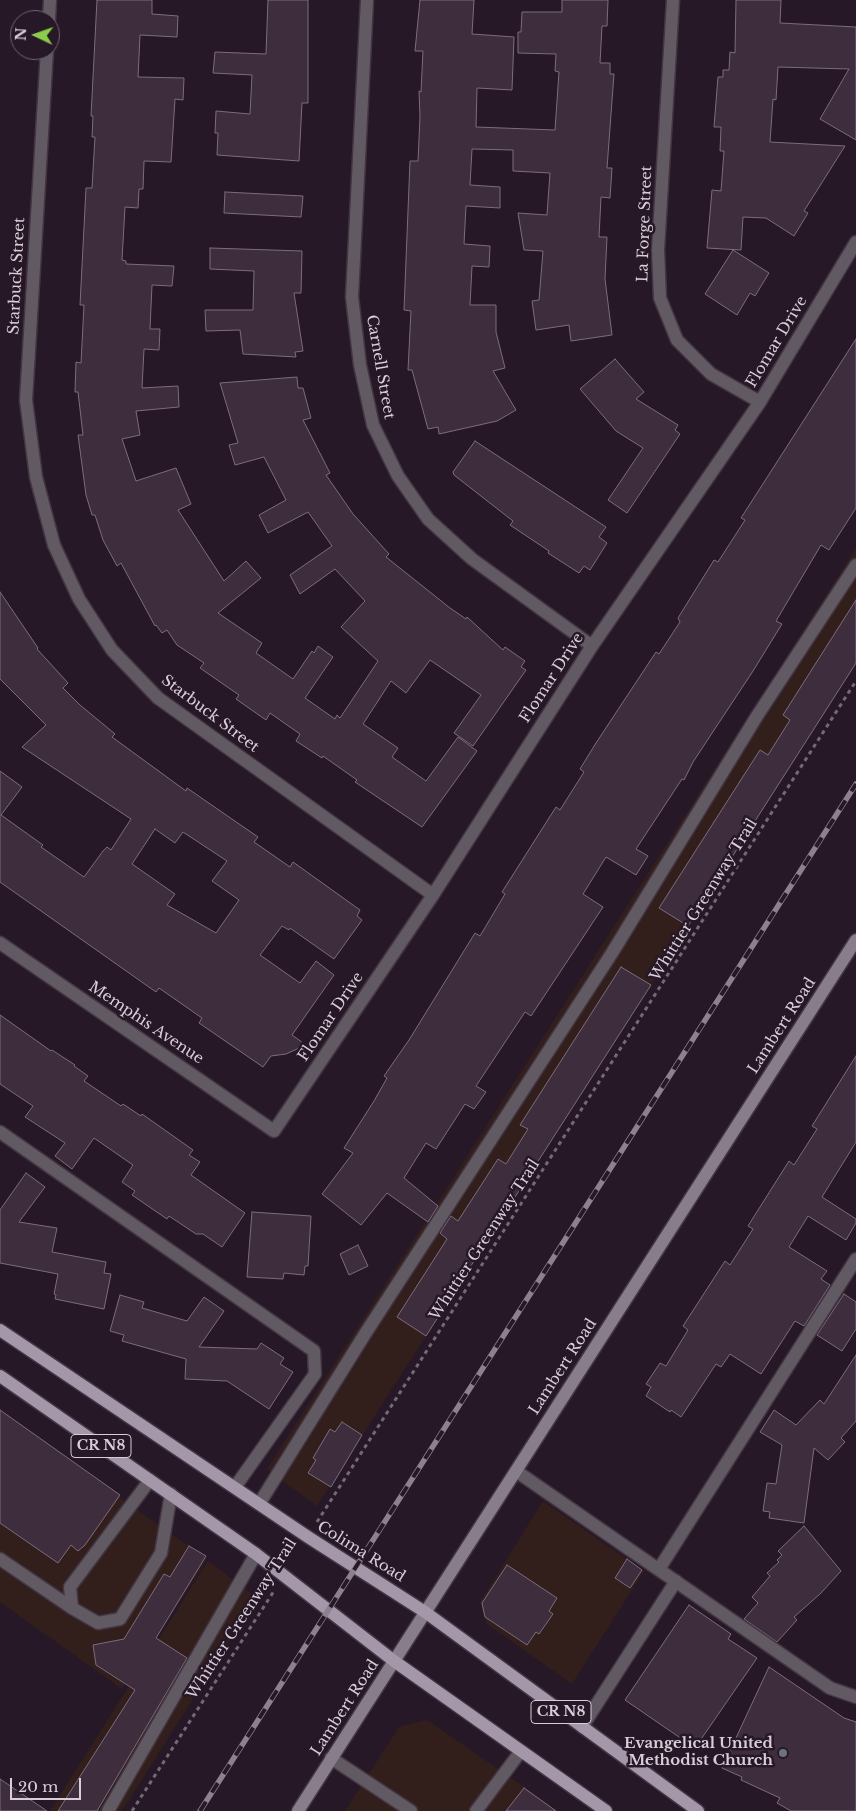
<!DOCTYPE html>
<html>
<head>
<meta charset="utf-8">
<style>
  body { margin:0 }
  #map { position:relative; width:856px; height:1811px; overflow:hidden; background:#271827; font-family:"Libre Baskerville",serif }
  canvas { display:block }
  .north { position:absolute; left:10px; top:10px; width:50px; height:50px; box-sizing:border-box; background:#271827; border:1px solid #6e616e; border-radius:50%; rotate:273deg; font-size:14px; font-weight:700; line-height:20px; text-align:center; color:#d8ced8 }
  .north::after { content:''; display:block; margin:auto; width:18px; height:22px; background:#8ace47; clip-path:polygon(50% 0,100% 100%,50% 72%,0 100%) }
  .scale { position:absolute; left:10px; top:1778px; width:71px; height:22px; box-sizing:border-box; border:2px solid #d8ced8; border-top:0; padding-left:6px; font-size:15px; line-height:18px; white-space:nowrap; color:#d8ced8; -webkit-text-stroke:4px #271827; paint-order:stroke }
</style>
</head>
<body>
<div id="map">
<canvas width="856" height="1811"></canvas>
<div class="north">N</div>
<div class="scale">20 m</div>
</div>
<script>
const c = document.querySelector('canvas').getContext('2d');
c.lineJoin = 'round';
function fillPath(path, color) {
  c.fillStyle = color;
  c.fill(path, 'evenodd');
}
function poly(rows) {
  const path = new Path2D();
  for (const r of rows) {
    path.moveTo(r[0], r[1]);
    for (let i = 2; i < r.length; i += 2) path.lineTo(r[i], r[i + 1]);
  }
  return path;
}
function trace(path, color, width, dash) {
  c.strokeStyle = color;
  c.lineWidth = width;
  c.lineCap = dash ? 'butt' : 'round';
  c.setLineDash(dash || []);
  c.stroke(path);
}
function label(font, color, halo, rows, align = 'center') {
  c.font = font + ' "Libre Baskerville",serif';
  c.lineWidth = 5;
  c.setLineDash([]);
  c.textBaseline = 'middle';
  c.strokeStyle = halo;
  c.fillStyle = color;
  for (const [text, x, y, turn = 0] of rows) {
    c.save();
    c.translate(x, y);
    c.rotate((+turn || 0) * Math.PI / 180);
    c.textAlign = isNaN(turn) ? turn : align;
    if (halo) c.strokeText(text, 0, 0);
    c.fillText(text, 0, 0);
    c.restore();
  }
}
const commercial = poly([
  [856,548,856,664,317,1506,267,1469],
  [0,1409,123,1500,207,1559,122,1689,0,1602],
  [543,1501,644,1571,572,1684,487,1624,480,1602],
  [208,1561,257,1598,122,1811,50,1811],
  [427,1720,559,1811,345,1811,399,1727]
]);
const building = poly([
  [97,0,152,0,152,14,178,16,177,37,140,35,138,77,184,78,183,100,175,99,171,162,144,161,143,189,139,189,138,208,125,207,122,260,126,261,126,264,174,266,172,286,152,285,150,329,160,329,159,350,144,349,142,388,178,386,179,407,136,411,140,435,122,439,136,481,176,468,191,504,178,510,224,581,246,561,261,578,218,613,262,643,256,653,293,679,312,651,314,653,318,646,333,657,305,698,335,719,337,715,340,718,378,661,341,627,365,601,335,569,300,594,290,575,332,546,308,512,268,533,259,515,286,500,264,457,235,465,229,445,238,443,220,383,297,377,298,388,303,388,311,418,303,420,330,473,326,475,353,514,389,554,386,557,450,608,466,619,467,617,503,650,505,647,525,661,521,667,526,670,473,746,454,733,481,695,430,660,406,693,391,681,363,724,398,748,392,757,426,781,458,737,477,751,422,827,355,782,357,780,323,756,322,758,296,741,300,734,270,713,266,720,236,699,239,695,200,668,204,663,177,645,167,630,162,633,156,625,155,626,121,563,117,566,103,540,95,515,92,515,86,495,78,435,83,435,78,392,75,392,76,362,81,363,84,305,80,305,86,188,92,188,95,137,92,137,93,116,91,116,97,0],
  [268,0,308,0,308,103,302,103,299,161,217,155,218,133,215,133,216,111,250,114,252,75,213,73,215,52,266,54,268,0],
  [420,0,474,0,472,34,514,37,512,90,477,88,476,127,555,130,559,72,555,71,556,54,518,53,518,32,521,32,522,12,562,12,562,0,608,0,607,26,602,26,600,63,610,63,610,74,614,74,607,168,612,168,610,198,601,197,599,237,607,237,605,279,612,335,571,341,569,325,536,330,532,301,539,300,543,251,524,250,518,213,547,215,550,173,513,171,513,150,472,149,470,185,500,187,500,208,466,206,464,244,490,246,489,267,472,266,470,305,496,305,496,332,505,368,493,371,516,410,497,421,439,434,438,427,428,429,412,370,408,370,411,311,404,310,410,161,418,161,420,117,419,91,421,92,423,51,415,51,420,0],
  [736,0,781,0,780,23,856,27,856,140,820,119,849,69,778,67,776,100,773,99,770,142,845,146,804,211,808,213,794,236,766,218,743,217,741,250,707,248,712,190,721,191,724,151,720,151,721,127,714,127,718,77,723,77,723,70,729,70,730,52,735,53,736,0],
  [225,192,303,196,301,217,224,213,225,192],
  [210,248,302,251,301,293,294,293,303,351,295,352,296,357,243,354,240,330,206,331,205,310,253,310,254,271,210,269,210,248],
  [733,250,769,273,755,296,750,293,737,315,705,294,733,250],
  [856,339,856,508,829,550,821,545,776,621,782,624,753,671,693,762,684,780,682,779,636,849,648,856,636,875,606,857,583,894,603,907,531,1016,525,1012,476,1086,486,1092,474,1109,465,1104,436,1149,426,1143,404,1178,438,1206,428,1222,387,1193,361,1225,322,1194,353,1153,344,1148,374,1101,387,1078,384,1076,409,1040,475,933,480,936,505,894,502,892,556,807,560,810,584,772,580,769,596,743,656,652,659,654,680,622,678,618,714,560,718,562,745,520,741,518,856,339],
  [615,359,644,392,636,399,678,425,675,430,680,434,627,513,608,500,643,448,616,431,580,389,615,359],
  [475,441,606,527,599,537,607,543,590,570,584,566,579,573,548,553,549,551,510,525,513,521,454,475,453,472,475,441],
  [0,592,38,648,37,649,68,683,63,688,80,705,115,734,112,737,186,791,187,788,258,837,254,842,290,867,293,862,360,910,357,916,362,920,334,959,290,928,289,930,282,926,260,955,300,983,316,961,334,975,292,1035,306,1045,286,1054,271,1056,263,1067,199,1023,202,1018,159,988,156,992,0,882,0,771,22,787,1,815,43,845,41,847,84,877,103,851,107,847,111,850,131,819,22,747,46,725,0,679,0,592],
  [155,829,175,843,183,832,227,861,212,881,239,900,216,933,167,905,175,894,132,864,155,829],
  [856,600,856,663,688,926,659,908,760,750,768,755,790,720,783,715,856,600],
  [621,967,651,985,426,1336,397,1317,447,1239,440,1233,451,1216,458,1221,498,1159,506,1164,528,1129,520,1125,621,967],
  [0,1015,51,1051,52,1050,75,1065,74,1066,88,1076,84,1081,121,1106,123,1104,141,1116,142,1114,193,1150,189,1155,200,1162,191,1175,245,1213,222,1247,203,1234,196,1234,169,1216,167,1219,132,1195,135,1191,122,1182,133,1165,94,1138,72,1169,55,1156,65,1143,25,1117,33,1106,0,1084,0,1015],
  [856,1056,856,1142,822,1197,856,1219,856,1223,846,1240,808,1216,789,1247,827,1271,821,1279,830,1285,804,1326,795,1321,761,1374,730,1354,721,1367,716,1364,681,1417,671,1410,670,1412,646,1396,651,1387,646,1384,660,1363,666,1366,688,1330,683,1326,725,1261,730,1265,753,1229,748,1226,789,1161,794,1165,817,1129,812,1126,856,1056],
  [26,1173,45,1187,19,1222,57,1228,52,1252,106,1262,104,1273,111,1274,104,1309,55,1299,56,1295,54,1294,58,1274,0,1263,0,1210,26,1173],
  [252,1212,311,1216,308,1266,305,1266,304,1275,284,1273,283,1279,247,1277,252,1212],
  [358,1245,368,1266,349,1275,340,1254,358,1245],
  [844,1294,856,1302,856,1329,842,1351,817,1335,844,1294],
  [120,1295,144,1302,142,1308,187,1321,204,1297,224,1311,199,1347,257,1349,261,1343,284,1358,280,1364,293,1372,269,1409,227,1381,185,1379,186,1359,122,1341,124,1335,110,1331,120,1295],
  [856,1355,856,1421,841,1438,845,1442,828,1460,814,1448,804,1523,769,1518,770,1512,763,1511,767,1483,776,1484,782,1445,760,1432,774,1410,796,1425,820,1400,824,1404,856,1355],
  [0,1410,120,1495,85,1545,78,1551,71,1545,58,1563,0,1523,0,1410],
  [342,1422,362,1435,331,1487,308,1473,316,1460,313,1458,330,1429,335,1432,342,1422],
  [804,1526,841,1571,821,1593,794,1617,797,1620,777,1642,744,1619,758,1603,752,1597,770,1576,767,1573,779,1562,777,1560,782,1555,778,1551,804,1526],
  [189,1546,206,1556,156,1638,187,1658,97,1811,58,1811,135,1690,96,1665,93,1645,124,1639,164,1574,170,1577,189,1546],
  [627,1559,642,1570,630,1588,615,1578,627,1559],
  [507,1565,557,1598,549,1611,553,1614,539,1634,536,1632,527,1645,485,1617,482,1603,507,1565],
  [689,1605,731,1634,728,1639,757,1658,695,1748,625,1700,689,1605],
  [769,1667,844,1718,856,1722,856,1811,791,1811,777,1803,780,1798,741,1780,742,1777,722,1768,769,1667],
  [0,1779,47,1811,0,1811,0,1779],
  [524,1788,556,1811,506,1811,524,1788]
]);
const path = poly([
  [317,1522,856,681],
  [132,1811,274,1591]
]);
const service = poly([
  [0,1132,314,1351,315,1374,235,1487],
  [516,1471,830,1688,856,1697],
  [150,1480,70,1587,72,1608,98,1623,120,1619,161,1553,171,1494],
  [259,1504,365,1334,612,953,757,716,856,565],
  [0,1559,72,1608],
  [659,1569,856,1259],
  [582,1727,676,1581],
  [331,1758,411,1811],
  [108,1811,256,1554],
  [476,1811,521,1751]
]);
const minor = poly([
  [367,0,352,297,360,365,373,425,398,476,428,519,472,559,592,646],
  [673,0,658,250,660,298,677,340,711,374,760,402],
  [49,20,50,0],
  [47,50,26,400,36,477,54,545,79,599,112,650,158,698,433,895],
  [0,943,274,1131,433,895,592,646,760,402,856,242]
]);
const secondary = poly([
  [298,1811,856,940]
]);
const primary = poly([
  [0,1330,308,1537,425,1612,698,1811],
  [0,1376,256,1554,394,1661,606,1811]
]);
const rail = poly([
  [200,1811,856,784]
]);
const markers = [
  [783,1753,5,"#6b7280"]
];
const shields = [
  [101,1446,60],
  [561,1712,60]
];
const shieldNames = [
  ["CR N8",101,1446],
  ["CR N8",561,1712]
];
const streetNames = [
  ["La Forge Street",645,224,-88],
  ["Starbuck Street",17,276,-87],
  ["Flomar Drive",777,342,-59],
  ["Carnell Street",380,367,80],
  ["Flomar Drive",552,678,-57],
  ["Starbuck Street",210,714,37],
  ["Whittier Greenway Trail",704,900,-58],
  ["Flomar Drive",331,1017,-56],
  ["Memphis Avenue",146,1023,34],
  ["Lambert Road",782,1026,-57],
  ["Whittier Greenway Trail",485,1240,-57],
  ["Lambert Road",563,1367,-57],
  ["Colima Road",361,1552,32],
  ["Whittier Greenway Trail",242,1619,-57],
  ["Lambert Road",345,1708,-57]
];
const poiNames = [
  ["Evangelical United",773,1744],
  ["Methodist Church",773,1761]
];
fillPath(commercial, '#321f1c');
fillPath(building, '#3d2d3d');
trace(building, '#7e6c7e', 1);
trace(service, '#433543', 15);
trace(minor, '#433543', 15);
trace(secondary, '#433543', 15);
trace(primary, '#433543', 15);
trace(path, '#766976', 3, [4, 4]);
trace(service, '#615a63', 12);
trace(minor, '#615a63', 12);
trace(secondary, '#877d8b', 12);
trace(primary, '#a497a9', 12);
trace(rail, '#8d818d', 5.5);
trace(rail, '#271827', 4, [11]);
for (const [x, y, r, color] of markers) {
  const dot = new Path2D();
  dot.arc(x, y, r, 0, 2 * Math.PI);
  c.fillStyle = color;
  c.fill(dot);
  trace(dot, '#271827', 2);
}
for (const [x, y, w] of shields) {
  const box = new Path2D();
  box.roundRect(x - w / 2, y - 11.5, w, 23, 4);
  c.fillStyle = '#271827';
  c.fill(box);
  trace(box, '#d8ced8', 1);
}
label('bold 14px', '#d8ced8', null, shieldNames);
label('15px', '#d8ced8', '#271827', streetNames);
label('bold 15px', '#d8ced8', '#271827', poiNames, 'right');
</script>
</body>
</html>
